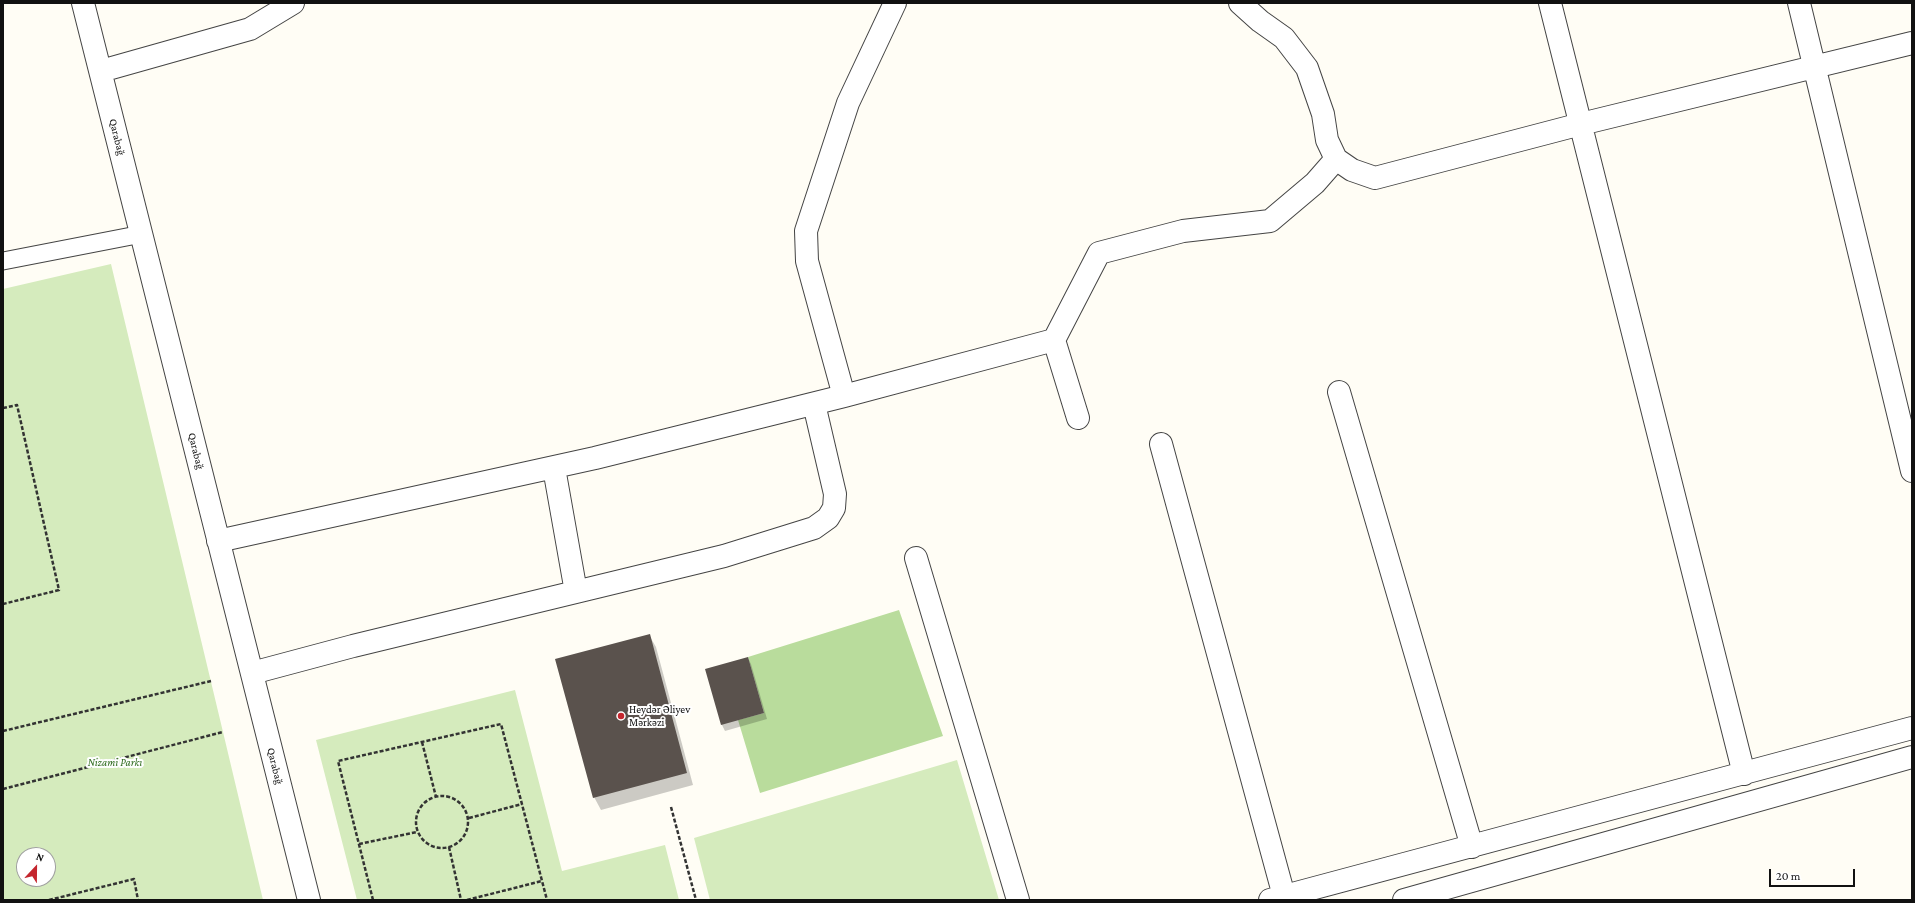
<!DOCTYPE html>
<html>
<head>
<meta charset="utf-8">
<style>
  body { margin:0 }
  #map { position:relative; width:1915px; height:903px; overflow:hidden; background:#fffdf5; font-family:"Crimson Pro",serif }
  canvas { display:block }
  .frame { position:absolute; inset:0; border:4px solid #111; pointer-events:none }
  .north { position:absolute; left:16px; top:847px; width:40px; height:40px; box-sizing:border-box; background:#fff; border:1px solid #a0a0a0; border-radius:50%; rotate:22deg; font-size:11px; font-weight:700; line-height:16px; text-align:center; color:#111 }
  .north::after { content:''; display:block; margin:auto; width:14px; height:18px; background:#c4262e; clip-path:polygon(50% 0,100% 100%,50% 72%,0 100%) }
  .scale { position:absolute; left:1769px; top:869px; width:86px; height:18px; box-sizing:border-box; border:2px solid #111; border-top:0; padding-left:5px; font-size:12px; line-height:14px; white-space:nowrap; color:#111; -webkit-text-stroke:3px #fff; paint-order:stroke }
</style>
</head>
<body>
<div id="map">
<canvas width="1915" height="903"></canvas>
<div class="frame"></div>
<div class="north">N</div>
<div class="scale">20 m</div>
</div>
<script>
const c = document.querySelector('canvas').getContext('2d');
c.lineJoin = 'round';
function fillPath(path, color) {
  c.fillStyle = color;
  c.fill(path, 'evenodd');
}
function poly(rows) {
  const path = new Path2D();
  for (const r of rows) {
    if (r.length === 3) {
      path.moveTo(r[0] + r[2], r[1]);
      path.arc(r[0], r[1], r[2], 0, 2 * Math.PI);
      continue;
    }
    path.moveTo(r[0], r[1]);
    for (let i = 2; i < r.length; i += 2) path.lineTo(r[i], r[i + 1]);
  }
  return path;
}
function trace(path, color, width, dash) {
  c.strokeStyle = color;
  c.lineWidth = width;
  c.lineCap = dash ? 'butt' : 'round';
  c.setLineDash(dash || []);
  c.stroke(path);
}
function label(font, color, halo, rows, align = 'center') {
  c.font = font + ' "Crimson Pro",serif';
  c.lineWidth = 4;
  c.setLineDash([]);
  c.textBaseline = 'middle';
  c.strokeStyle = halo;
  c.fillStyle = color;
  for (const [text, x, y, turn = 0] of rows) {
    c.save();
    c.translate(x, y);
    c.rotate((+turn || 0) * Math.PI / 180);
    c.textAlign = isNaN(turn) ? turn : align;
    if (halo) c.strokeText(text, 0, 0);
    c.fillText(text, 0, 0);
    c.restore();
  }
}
const green = poly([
  [111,264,223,732,263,900,3,900,3,289],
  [24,855,48,855,48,879,24,879],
  [515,690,562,871,665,845,679,900,357,900,316,740],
  [957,760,999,900,710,900,694,838]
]);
const forest = poly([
  [899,610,943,736,760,793,738,720,764,713,748,657]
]);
const shadow = poly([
  [649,635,656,647,693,785,601,810,594,797],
  [748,658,751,664,767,719,725,731,722,725,706,670]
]);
const building = poly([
  [650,634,687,773,593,798,555,659],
  [748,657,764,713,721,725,705,669]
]);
const path = poly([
  [3,408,17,405,59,590,3,604],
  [3,731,211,681],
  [422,742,436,797],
  [3,789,223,732],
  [442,822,26],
  [671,807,696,900],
  [469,818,522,804],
  [359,844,417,832],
  [449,847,461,900],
  [49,900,134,879,138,900],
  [373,900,338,761,501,724,547,900],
  [467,900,542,881]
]);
const service = poly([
  [3,261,142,234]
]);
const minor = poly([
  [83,3,309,900],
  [1240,3,1260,21,1284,38,1307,68,1323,114,1327,140,1336,159,1352,170,1375,178,1581,124,1912,43],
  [1550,3,1744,774],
  [1799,3,1912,471],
  [101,71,250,29,293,3],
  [1339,392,1472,847],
  [844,396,807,261,806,231,848,103,895,3],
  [1078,418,1054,340,1099,253,1183,231,1270,221,1315,183,1336,159],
  [1161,444,1284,896],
  [554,468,576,592],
  [218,541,595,458,844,396,1054,340],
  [916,558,1018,900],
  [252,673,353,646,724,556,814,528,828,518,834,508,835,494,814,404],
  [1270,900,1912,728],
  [1404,900,1912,757]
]);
const markers = [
  [621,716,4,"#c4262e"]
];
const streetNames = [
  ["Qarabağ",117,137,76],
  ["Qarabağ",196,451,76],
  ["Qarabağ",275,766,76]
];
const poiNames = [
  ["Heydər Əliyev",629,710],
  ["Mərkəzi",629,723]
];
const parkNames = [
  ["Nizami Parkı",115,763]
];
fillPath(green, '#d5ebbd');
fillPath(forest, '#b9dc9c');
fillPath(shadow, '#0003');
fillPath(building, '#5a524d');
trace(service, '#444', 19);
trace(minor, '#444', 24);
trace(path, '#333', 2.5, [4, 2]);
trace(service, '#fff', 17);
trace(minor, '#fff', 22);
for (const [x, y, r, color] of markers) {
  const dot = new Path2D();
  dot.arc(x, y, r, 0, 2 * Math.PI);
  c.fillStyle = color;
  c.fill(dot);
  trace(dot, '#fff', 1.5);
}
label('11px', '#111', '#fff', streetNames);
label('11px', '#111', '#fff', poiNames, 'left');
label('italic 11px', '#2f6b1f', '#fff', parkNames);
</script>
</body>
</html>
